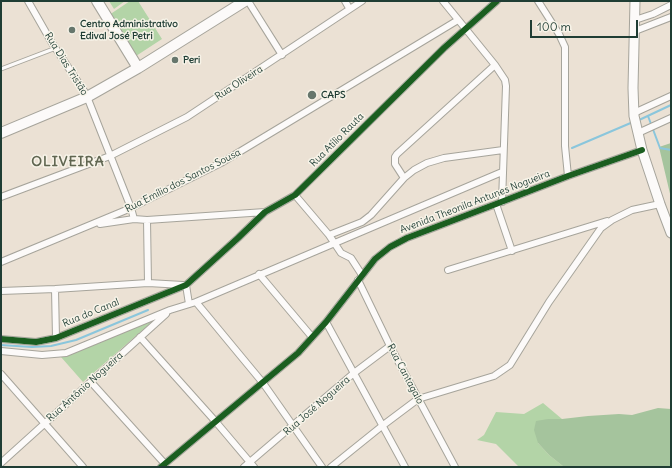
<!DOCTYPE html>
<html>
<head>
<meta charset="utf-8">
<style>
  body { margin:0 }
  #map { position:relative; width:672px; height:468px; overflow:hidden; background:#ebe1d4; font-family:Delius,sans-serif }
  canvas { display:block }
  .frame { position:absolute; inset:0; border:2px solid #1f3d34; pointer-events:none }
  .scale { position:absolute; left:530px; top:20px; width:108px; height:18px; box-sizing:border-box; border:2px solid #1f3d34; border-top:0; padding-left:5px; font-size:12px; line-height:14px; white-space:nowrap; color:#1f3d34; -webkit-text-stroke:3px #f7f3e8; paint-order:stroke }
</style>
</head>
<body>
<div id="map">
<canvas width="672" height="468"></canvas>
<div class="frame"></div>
<div class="scale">100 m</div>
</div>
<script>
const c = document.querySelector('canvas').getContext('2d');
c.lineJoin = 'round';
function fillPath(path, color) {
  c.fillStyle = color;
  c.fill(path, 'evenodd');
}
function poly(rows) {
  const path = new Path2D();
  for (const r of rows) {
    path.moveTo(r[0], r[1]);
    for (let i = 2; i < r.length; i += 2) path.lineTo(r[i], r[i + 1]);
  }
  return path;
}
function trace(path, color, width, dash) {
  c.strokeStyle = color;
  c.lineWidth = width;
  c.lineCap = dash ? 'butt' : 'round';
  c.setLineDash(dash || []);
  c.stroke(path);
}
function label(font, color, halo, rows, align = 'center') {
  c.font = font + ' Delius,sans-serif';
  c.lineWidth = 3;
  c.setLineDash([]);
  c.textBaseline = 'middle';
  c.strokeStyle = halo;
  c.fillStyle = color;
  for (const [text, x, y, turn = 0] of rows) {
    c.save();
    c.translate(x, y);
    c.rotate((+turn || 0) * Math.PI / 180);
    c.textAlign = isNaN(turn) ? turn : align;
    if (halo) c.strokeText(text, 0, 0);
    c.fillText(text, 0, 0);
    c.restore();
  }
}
const green = poly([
  [109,1,125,1,114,9],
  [130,1,138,1,162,39,136,56,109,15],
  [153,321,83,382,61,357],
  [543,403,562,419,548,419,538,443,549,455,564,467,519,467,496,444,477,440,484,435,496,412,524,414]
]);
const forest = poly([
  [671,143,671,198,659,147],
  [658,408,671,409,671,466,564,467,549,455,538,443,534,430,536,421,548,419,562,419,588,416,619,414,632,415]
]);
const stream = poly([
  [648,116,660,148,671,150],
  [637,121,671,105],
  [572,148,633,122],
  [1,345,32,347,51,346,76,340,148,310]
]);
const service = poly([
  [1,69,56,48]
]);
const minor = poly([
  [28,1,52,43,86,94,131,208,134,219],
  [248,1,282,55],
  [345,1,349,8],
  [443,1,495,65,505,80,506,86,502,202],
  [538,1,559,34,565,47,565,146,568,176],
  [635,20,653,14,671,5],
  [635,31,671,17],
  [634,113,671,96],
  [638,133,671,118],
  [404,178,395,164,395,157,397,154,495,65],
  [295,195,329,235,341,253,351,258,362,275],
  [1,197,110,156,187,117,362,1],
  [496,204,512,251],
  [147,220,148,283],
  [100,224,134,219,147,220,265,212],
  [329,235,362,222,371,215,404,178,414,170,427,163,444,158,503,150],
  [1,262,131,208,221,163,458,20],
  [448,270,607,221],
  [259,274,312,337],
  [358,280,390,346,455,467],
  [186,285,189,304],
  [55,289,56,338],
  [1,291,55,289,148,283,183,285],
  [196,302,263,383,322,467],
  [326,322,405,467],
  [140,337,216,422,254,467],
  [1,339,36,342,56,338,186,285,238,238,265,212,295,195,444,48,497,1],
  [1,351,42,355,66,353,170,310,196,302,502,172],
  [1,374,83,467],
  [91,382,165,464],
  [1,463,166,314],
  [161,467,298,353,326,322,375,259,390,247,407,238,496,204,568,176,642,150],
  [244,467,354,373,390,346],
  [331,467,382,426,418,399,494,376,510,365,549,302,601,228,612,220,632,210,660,204]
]);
const secondary = poly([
  [635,1,633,88,634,116,642,150,660,204,671,233]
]);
const primary = poly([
  [97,1,138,68],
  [1,133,87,97,138,68,245,1]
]);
const cycleway = poly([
  [1,339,36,342,56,338,186,285,238,238,265,212,295,195,444,48,497,1],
  [161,467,298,353,326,322,375,259,390,247,407,238,496,204,568,176,642,150]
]);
const markers = [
  [72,30,4,"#66766c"],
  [175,60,4,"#66766c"],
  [312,95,5,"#66766c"]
];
const poiNames = [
  ["Centro Administrativo",80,24],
  ["Edival José Petri",80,36],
  ["Peri",183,60],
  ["CAPS",321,95]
];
const streetNames = [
  ["Rua Dias Tristão",66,64,58],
  ["Rua Oliveira",239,83,-33],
  ["Rua Atílio Rauta",337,140,-45],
  ["Rua Emílio dos Santos Sousa",183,181,-27],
  ["Avenida Theonila Antunes Nogueira",475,202,-21],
  ["Rua do Canal",91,313,-22],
  ["Rua Cantagalo",405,374,62],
  ["Rua Antônio Nogueira",85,387,-42],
  ["Rua José Nogueira",317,406,-41]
];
const districtNames = [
  ["OLIVEIRA",68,162]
];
fillPath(green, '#b3d4a7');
fillPath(forest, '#a5c49d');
trace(stream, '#8ac6dc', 2);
trace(service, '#a6a49b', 5);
trace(minor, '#a6a49b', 8);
trace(secondary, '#a6a49b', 11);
trace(primary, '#a6a49b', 12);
trace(service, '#fcfaf9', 3);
trace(minor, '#fcfaf9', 6);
trace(secondary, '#fcfaf9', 9);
trace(primary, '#fcfaf9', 10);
trace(cycleway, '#1b5e20', 6);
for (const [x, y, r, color] of markers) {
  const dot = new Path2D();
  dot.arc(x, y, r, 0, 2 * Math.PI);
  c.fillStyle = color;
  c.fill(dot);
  trace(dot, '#f7f3e8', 1.5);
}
label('bold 10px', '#1f3d34', '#f7f3e8', poiNames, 'left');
label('10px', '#1f3d34', '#f7f3e8', streetNames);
c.letterSpacing = '1px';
label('bold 14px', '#606651', '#f7f3e8', districtNames);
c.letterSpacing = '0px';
</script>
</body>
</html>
